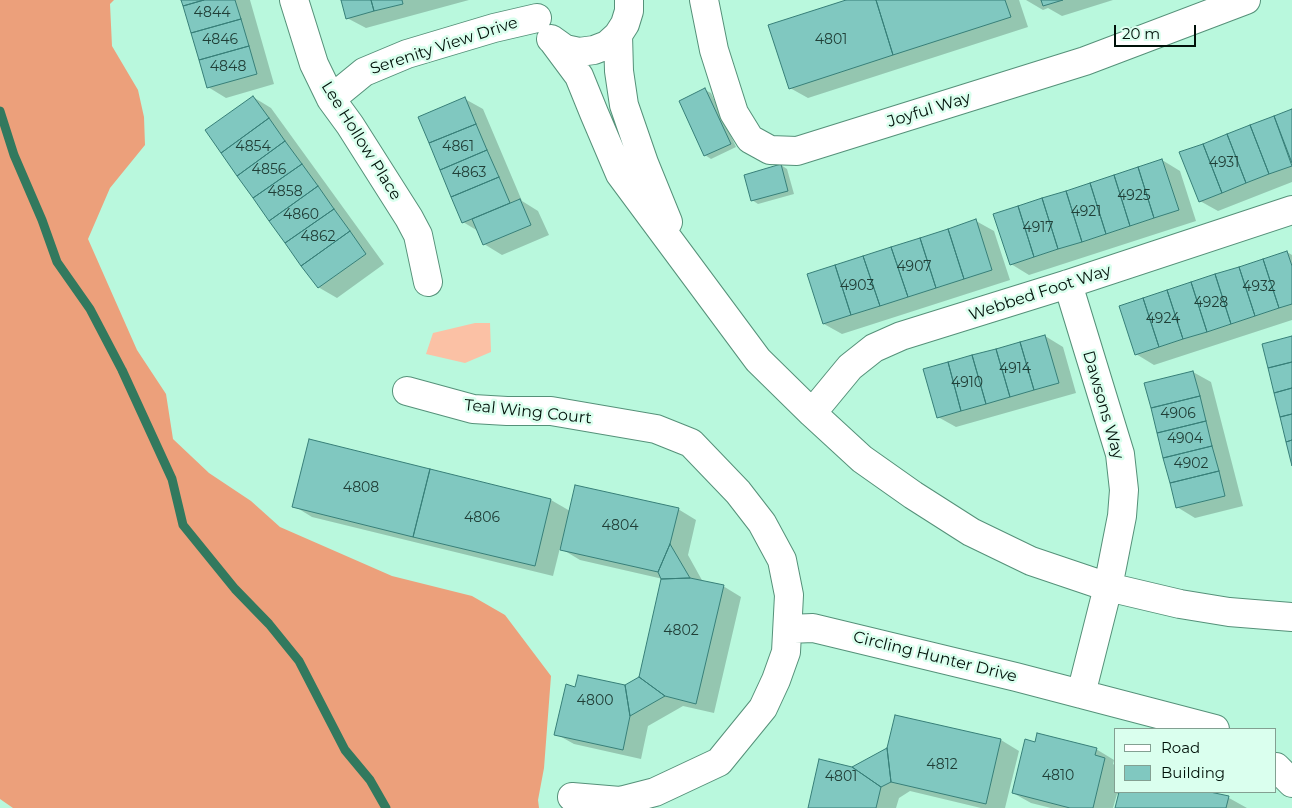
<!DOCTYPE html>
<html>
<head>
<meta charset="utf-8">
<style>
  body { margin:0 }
  #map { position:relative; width:1292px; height:808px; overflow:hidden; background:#b9f8dd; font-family:Montserrat,sans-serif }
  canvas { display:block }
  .legend { position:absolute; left:1114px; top:728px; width:162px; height:65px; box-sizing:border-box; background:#daffee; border:1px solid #83a092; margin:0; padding:6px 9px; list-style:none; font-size:15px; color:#001109 }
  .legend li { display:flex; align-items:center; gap:10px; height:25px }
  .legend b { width:25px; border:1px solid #83a092 }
  .scale { position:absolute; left:1114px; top:25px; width:82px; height:22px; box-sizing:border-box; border:2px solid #001109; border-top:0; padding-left:6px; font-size:15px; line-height:18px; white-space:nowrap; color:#001109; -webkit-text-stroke:4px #daffee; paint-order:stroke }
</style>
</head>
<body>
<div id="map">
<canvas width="1292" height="808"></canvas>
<ul class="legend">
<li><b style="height:6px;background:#fff"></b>Road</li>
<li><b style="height:14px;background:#80c8c0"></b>Building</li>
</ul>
<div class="scale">20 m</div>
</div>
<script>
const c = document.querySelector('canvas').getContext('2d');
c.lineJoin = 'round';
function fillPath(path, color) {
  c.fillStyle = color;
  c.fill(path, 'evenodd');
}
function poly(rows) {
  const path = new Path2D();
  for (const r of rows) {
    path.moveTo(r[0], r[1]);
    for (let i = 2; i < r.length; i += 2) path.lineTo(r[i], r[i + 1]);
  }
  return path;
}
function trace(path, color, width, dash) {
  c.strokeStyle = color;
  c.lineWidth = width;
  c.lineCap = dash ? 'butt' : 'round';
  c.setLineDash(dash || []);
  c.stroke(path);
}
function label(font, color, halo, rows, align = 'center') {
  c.font = font + ' Montserrat,sans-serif';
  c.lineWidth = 5;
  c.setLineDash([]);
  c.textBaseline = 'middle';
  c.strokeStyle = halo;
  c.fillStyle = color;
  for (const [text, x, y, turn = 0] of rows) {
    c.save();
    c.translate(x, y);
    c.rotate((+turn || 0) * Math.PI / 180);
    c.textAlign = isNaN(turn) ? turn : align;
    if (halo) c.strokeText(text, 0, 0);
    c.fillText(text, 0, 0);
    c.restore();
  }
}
const green = poly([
  [475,323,490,323,491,352,465,363,426,354,433,333]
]);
const forest = poly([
  [0,0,114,0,110,4,112,46,138,90,144,117,145,145,110,188,88,239,137,350,166,394,173,439,209,473,251,501,280,527,392,576,472,596,505,615,551,676,544,768,538,800,539,808,13,808,0,799]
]);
const shadow = poly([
  [183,0,250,0,274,84,226,98,208,87],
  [342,0,469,0,366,28,347,18],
  [850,0,1019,0,1028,27,808,98,790,88],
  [1026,0,1113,0,1062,16,1048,8,1043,10],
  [705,90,711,93,736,147,711,159,705,155],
  [253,97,271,108,384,264,337,298,318,287],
  [465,99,483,109,522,201,538,211,549,235,502,255,484,244,478,231,463,222],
  [1292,110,1292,182,1218,211,1200,201,1181,153],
  [1162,160,1180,171,1196,221,1029,275,1011,264],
  [781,165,787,169,794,194,758,204,752,200],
  [976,221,994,231,1010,280,842,334,824,324],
  [1287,252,1292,255,1292,320,1154,365,1136,354],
  [1045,336,1063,347,1076,393,956,427,938,417],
  [1193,372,1211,382,1243,506,1195,518,1177,507],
  [310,441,551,500,570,511,678,509,696,520,688,555,703,582,723,586,741,597,714,713,683,706,648,726,641,759,574,744,556,734,576,688,625,687,640,678,663,579,580,560,560,548,553,576,312,517,294,506],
  [1001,740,1019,751,1005,808,981,808,910,791,899,798,896,808,809,808,852,769,888,749],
  [1036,743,1096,749,1114,760,1113,764,1116,766,1116,792,1204,792,1229,798,1247,808,1116,808,1119,795,1117,794,1113,808,1051,808,1031,803,1013,793]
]);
const stream = poly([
  [0,111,14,155,42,220,57,262,90,309,122,370,172,479,183,525,235,589,269,624,299,661,345,750,370,780,386,808]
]);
const building = poly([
  [181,0,204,0,183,6,181,0],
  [204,0,235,0,241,19,191,33,183,6,204,0],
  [341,0,371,0,374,11,346,19,341,0],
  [371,0,402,0,403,4,374,11,371,0],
  [846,0,876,0,893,55,789,89,768,25,846,0],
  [876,0,1005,0,1011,17,893,55,876,0],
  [1041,0,1063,0,1043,6,1041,0],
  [241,19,249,46,199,60,191,33,241,19],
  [249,46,257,74,207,88,199,60,249,46],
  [705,88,731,144,704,156,679,101,705,88],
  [253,96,269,118,221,153,205,130,253,96],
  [465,97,476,124,429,143,418,117,465,97],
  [1292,109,1292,163,1274,116,1292,109],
  [1274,116,1292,166,1269,174,1250,125,1274,116],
  [269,118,285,141,237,176,221,153,269,118],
  [476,124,487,150,440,170,429,143,476,124],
  [1250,125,1269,174,1246,183,1227,134,1250,125],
  [1227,134,1246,183,1222,193,1203,144,1227,134],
  [285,141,302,164,253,198,237,176,285,141],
  [1203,144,1222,193,1199,202,1179,152,1203,144],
  [487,150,499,177,451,197,440,170,487,150],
  [1162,159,1179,210,1154,218,1138,167,1162,159],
  [302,164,318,186,269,221,253,198,302,164],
  [781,164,788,191,751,201,744,175,781,164],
  [1138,167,1154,218,1130,226,1114,175,1138,167],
  [1114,175,1130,226,1106,234,1090,183,1114,175],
  [499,177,510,203,462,223,451,197,499,177],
  [1090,183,1106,234,1082,242,1066,191,1090,183],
  [318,186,334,209,285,243,269,221,318,186],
  [1066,191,1082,242,1058,249,1042,198,1066,191],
  [1042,198,1058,249,1034,257,1018,206,1042,198],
  [520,199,531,225,483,245,472,219,520,199],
  [1018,206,1034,257,1010,265,993,214,1018,206],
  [334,209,350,231,301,266,285,243,334,209],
  [976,219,992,270,964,279,948,229,976,219],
  [948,229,964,279,936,288,920,238,948,229],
  [350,231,366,254,318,288,301,266,350,231],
  [920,238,936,288,908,297,891,247,920,238],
  [891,247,908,297,880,306,863,256,891,247],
  [1287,251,1292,266,1292,304,1279,308,1263,259,1287,251],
  [863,256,880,306,851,315,835,265,863,256],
  [1263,259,1279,308,1255,316,1239,267,1263,259],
  [835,265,851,315,823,324,807,274,835,265],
  [1239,267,1255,316,1231,324,1215,274,1239,267],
  [1215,274,1231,324,1207,332,1191,282,1215,274],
  [1191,282,1207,332,1183,339,1167,290,1191,282],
  [1167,290,1183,339,1159,347,1143,298,1167,290],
  [1143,298,1159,347,1135,355,1119,306,1143,298],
  [1045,335,1059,383,1034,390,1020,342,1045,335],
  [1292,336,1292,362,1268,368,1262,344,1292,336],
  [1020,342,1034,390,1010,397,996,349,1020,342],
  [996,349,1010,397,986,404,972,355,996,349],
  [972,355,986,404,961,411,948,362,972,355],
  [948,362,961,411,937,418,923,369,948,362],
  [1292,362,1292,388,1274,393,1268,368,1292,362],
  [1193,371,1200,396,1151,408,1144,383,1193,371],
  [1292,388,1292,414,1280,417,1274,393,1292,388],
  [1200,396,1206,421,1157,433,1151,408,1200,396],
  [1292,414,1292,440,1286,442,1280,417,1292,414],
  [1206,421,1212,446,1163,458,1157,433,1206,421],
  [309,439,430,469,413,537,292,507,309,439],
  [1292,440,1292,466,1286,442,1292,440],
  [1212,446,1219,471,1170,483,1163,458,1212,446],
  [430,469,551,499,535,566,413,537,430,469],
  [1219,471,1225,496,1176,508,1170,483,1219,471],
  [575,485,679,508,670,544,658,572,560,550,575,485],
  [670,544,690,578,661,579,658,572,670,544],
  [690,578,724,585,696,704,665,696,639,677,661,579,690,578],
  [578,675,625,685,630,716,623,750,554,735,566,684,575,687,578,675],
  [639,677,665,696,630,716,625,685,639,677],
  [895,715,1001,739,986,804,891,782,887,748,895,715],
  [1037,733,1097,748,1095,755,1105,758,1093,808,1070,808,1012,793,1025,739,1035,742,1037,733],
  [887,748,891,782,881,787,852,767,887,748],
  [819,759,852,767,881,787,876,808,808,808,819,759],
  [1119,792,1210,792,1229,796,1226,808,1115,808,1119,792]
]);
const minor = poly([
  [294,0,314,64,331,99,350,125,409,218,418,235,428,282],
  [704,0,714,50,734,113,750,139,770,150,797,151,1085,61,1246,0],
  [618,35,619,71,624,105,644,163,668,222],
  [551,39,565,49,579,52,594,50,607,45,618,35,625,24,629,11,629,0],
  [553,41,579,76,594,113,620,174,758,360,812,413,862,459,913,495,971,532,1031,561,1108,587,1180,604,1229,612,1292,617],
  [331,99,364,72,407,54,494,28,537,18],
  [1068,284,1120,454,1124,490,1122,516,1108,587,1081,694],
  [407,391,473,409,507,411,551,411,656,429,691,443,738,492,762,523,782,560,789,595,786,652,776,680,763,708,719,762,655,792,620,801,572,797],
  [812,413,850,367,874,348,901,336,1068,284,1292,210],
  [788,629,813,628,1016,677,1215,729],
  [1276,767,1292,783]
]);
const numberNames = [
  ["4844",212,13],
  ["4846",220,40],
  ["4801",831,40],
  ["4848",228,67],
  ["4854",253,147],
  ["4861",458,147],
  ["4931",1224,163],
  ["4856",269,170],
  ["4863",469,173],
  ["4858",285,192],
  ["4925",1134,196],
  ["4921",1086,212],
  ["4860",301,215],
  ["4917",1038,228],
  ["4862",318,237],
  ["4907",914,267],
  ["4903",857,286],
  ["4932",1259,287],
  ["4928",1211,303],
  ["4924",1163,319],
  ["4914",1015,369],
  ["4910",967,383],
  ["4906",1178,414],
  ["4904",1185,439],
  ["4902",1191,464],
  ["4808",361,488],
  ["4806",482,518],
  ["4804",620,526],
  ["4802",681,631],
  ["4800",595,701],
  ["4812",942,765],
  ["4810",1058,776],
  ["4801",841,777]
];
const streetNames = [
  ["Serenity View Drive",444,46,-18],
  ["Joyful Way",929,110,-17],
  ["Lee Hollow Place",361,141,58],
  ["Webbed Foot Way",1040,293,-18],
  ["Dawsons Way",1103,405,74],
  ["Teal Wing Court",528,412,6],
  ["Circling Hunter Drive",935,657,14]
];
fillPath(green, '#fbc1a5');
fillPath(forest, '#eca07b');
fillPath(shadow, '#0003');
trace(stream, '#32795e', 9);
fillPath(building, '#80c8c0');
trace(building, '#377f78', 1);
trace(minor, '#559179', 30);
trace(minor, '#fff', 28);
label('14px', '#203f37', null, numberNames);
label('16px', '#001109', '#daffee', streetNames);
</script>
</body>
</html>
